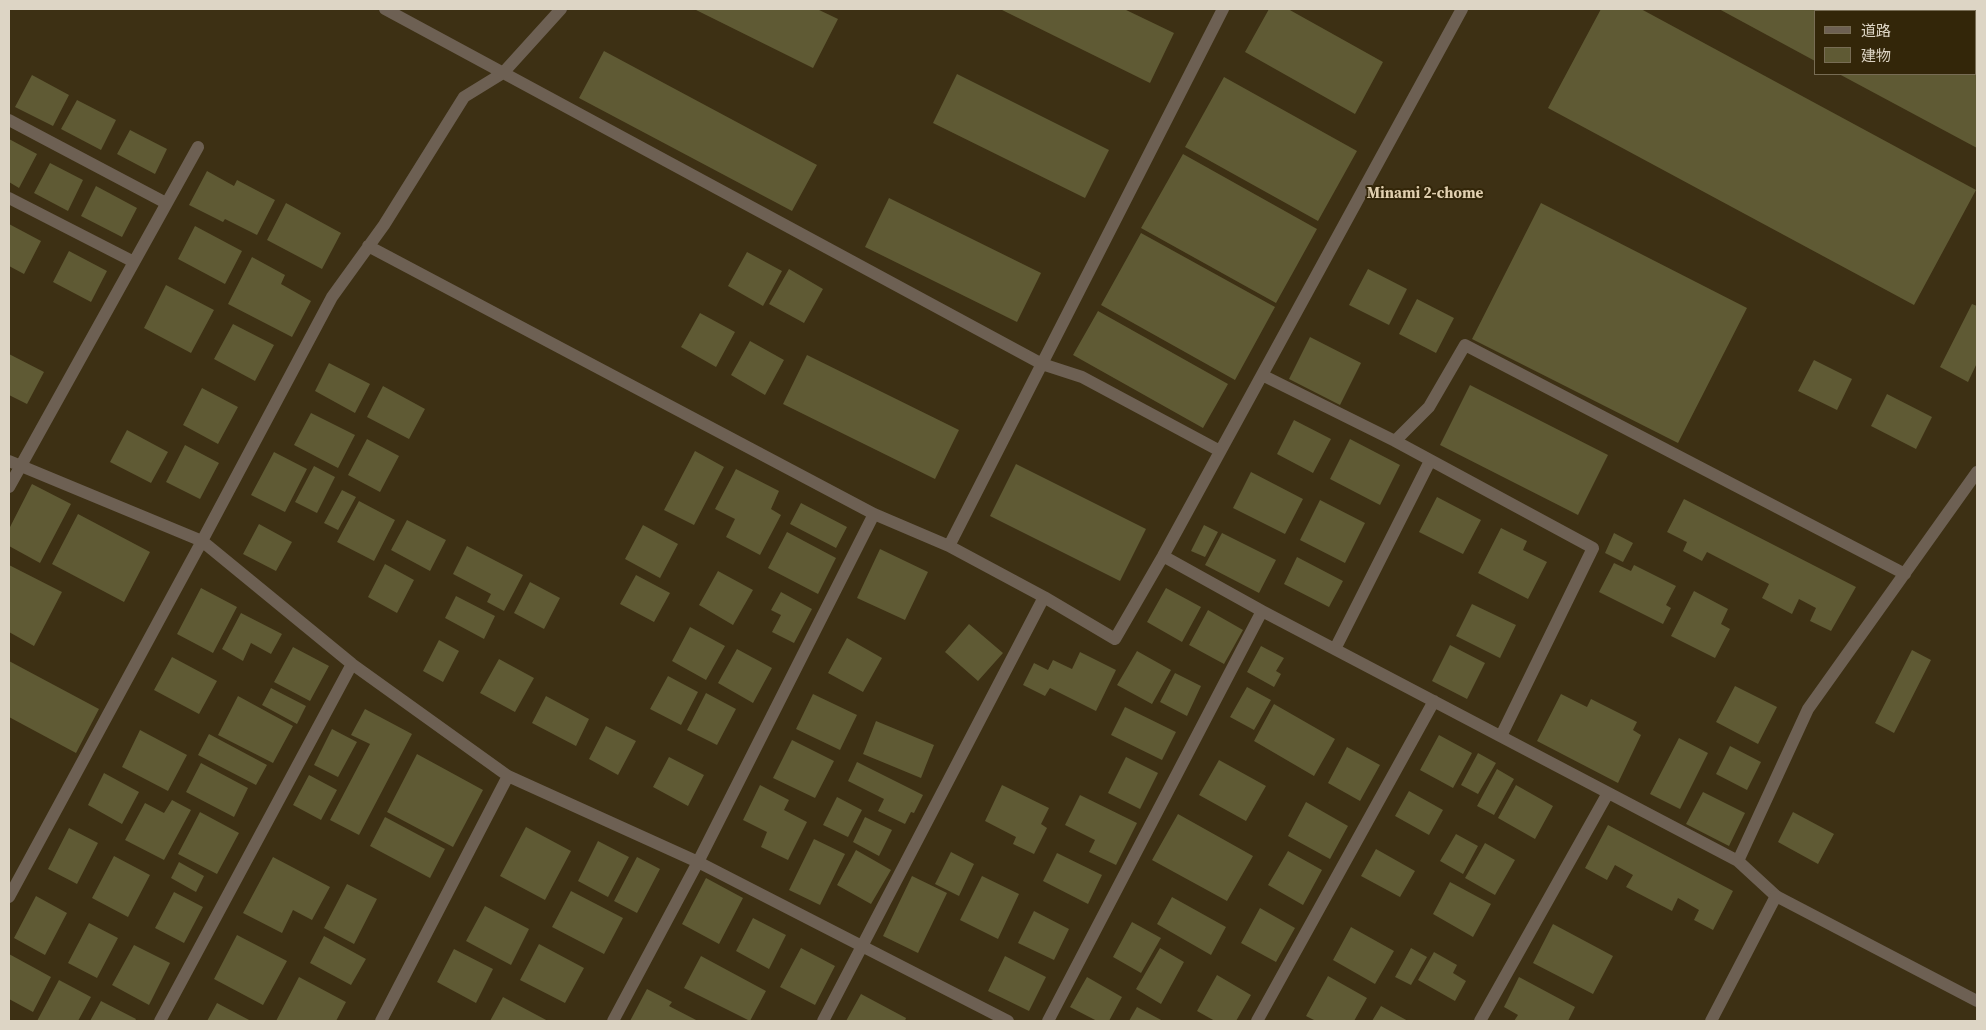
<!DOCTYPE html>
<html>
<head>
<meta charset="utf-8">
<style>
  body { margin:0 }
  #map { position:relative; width:1986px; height:1030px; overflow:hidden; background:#3d3014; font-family:"Source Serif 4","Noto Sans JP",serif }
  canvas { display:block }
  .frame { position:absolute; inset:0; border:10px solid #ddd5c5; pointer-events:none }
  .legend { position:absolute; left:1814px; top:10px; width:162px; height:65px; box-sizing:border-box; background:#332609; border:1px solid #776c54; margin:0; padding:6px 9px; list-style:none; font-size:15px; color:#ddd5c5 }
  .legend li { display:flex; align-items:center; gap:10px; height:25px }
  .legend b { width:25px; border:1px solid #776c54 }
</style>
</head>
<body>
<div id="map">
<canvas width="1986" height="1030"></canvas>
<div class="frame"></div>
<ul class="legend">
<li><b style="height:6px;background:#6d6053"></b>道路</li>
<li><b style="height:14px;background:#5f5a34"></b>建物</li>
</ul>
</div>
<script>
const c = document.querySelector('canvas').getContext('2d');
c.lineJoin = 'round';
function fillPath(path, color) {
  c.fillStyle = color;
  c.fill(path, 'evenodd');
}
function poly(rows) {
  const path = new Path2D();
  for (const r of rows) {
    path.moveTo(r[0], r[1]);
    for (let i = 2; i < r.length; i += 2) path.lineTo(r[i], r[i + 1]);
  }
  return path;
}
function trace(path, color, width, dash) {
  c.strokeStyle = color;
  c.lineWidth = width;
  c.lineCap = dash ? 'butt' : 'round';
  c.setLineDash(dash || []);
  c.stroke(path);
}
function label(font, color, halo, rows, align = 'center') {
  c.font = font + ' "Source Serif 4",serif';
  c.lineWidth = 4;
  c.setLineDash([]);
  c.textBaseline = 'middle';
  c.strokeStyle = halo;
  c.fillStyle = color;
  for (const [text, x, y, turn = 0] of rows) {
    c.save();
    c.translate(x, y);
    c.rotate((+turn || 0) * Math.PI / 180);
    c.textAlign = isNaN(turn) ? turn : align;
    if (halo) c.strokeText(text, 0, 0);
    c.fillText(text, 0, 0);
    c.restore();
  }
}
const building = poly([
  [694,9,817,9,838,19,813,68],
  [1000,9,1124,9,1174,33,1150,83],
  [1269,9,1288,9,1383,62,1355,114,1245,52],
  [1601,9,1641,9,1976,190,1914,305,1548,108],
  [1719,9,1977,9,1977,148,1839,74,1975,74,1975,11,1815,11,1815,61],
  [604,51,817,165,792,211,579,98],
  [957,74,1109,150,1085,198,933,123],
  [32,75,69,95,53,126,15,107],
  [1224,77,1357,151,1318,221,1185,147],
  [77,100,116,120,101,150,61,129],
  [130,130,167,149,155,174,117,154],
  [9,139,37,154,19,188,9,182],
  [1183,154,1317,229,1276,303,1141,228],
  [50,163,83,180,68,211,34,193],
  [207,171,234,186,237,180,275,200,257,235,225,219,223,222,189,205],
  [96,186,137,208,122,237,81,216],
  [889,198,1041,273,1017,322,865,247],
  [286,203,341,233,322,269,267,240],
  [1541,203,1747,308,1678,443,1472,339],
  [9,224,41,241,24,274,9,266],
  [195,226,242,251,225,284,178,259],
  [1141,233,1275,307,1235,380,1101,305],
  [69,251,107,271,91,302,53,282],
  [747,252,782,271,763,306,728,286],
  [252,257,285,275,281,284,311,301,292,337,228,304],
  [789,269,823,289,804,323,769,304],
  [1368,269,1407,289,1389,325,1349,305],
  [166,285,214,310,191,353,144,328],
  [1417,299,1454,318,1436,353,1399,334],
  [1972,304,1977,306,1977,363,1968,382,1940,367],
  [1098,311,1228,384,1203,428,1073,355],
  [700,313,735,332,716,367,681,347],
  [233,324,274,345,255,381,214,359],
  [1310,337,1361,363,1340,405,1289,379],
  [750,341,784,360,765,395,731,375],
  [9,354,44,372,27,404,9,395],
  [807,355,959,430,935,479,783,404],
  [1814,360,1852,379,1837,410,1798,391],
  [329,363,370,384,355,413,315,391],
  [1470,385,1608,455,1578,515,1440,445],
  [383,386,425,409,409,439,367,417],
  [202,388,238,407,218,444,183,425],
  [1887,394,1932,417,1916,449,1871,426],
  [311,413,355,435,338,468,294,445],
  [1294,420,1331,439,1313,473,1277,454],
  [127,430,168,452,151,483,110,462],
  [367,439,399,456,380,492,348,475],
  [1350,439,1400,465,1380,505,1330,479],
  [185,445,219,463,200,499,166,482],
  [695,451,724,467,694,525,664,510],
  [274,452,307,469,285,512,251,495],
  [1016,464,1146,529,1120,581,990,516],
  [314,466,335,477,317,513,295,502],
  [736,469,779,491,771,509,781,515,760,555,726,537,735,519,715,509],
  [1251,472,1303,499,1285,534,1233,508],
  [32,484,71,504,40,563,9,546,9,529],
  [342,490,356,497,338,530,324,523],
  [1437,497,1481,520,1463,554,1419,532],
  [1684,499,1856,587,1831,631,1810,621,1816,608,1799,599,1792,614,1762,598,1769,584,1707,552,1702,561,1683,551,1687,542,1667,532],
  [1320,500,1365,523,1345,563,1300,540],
  [359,501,395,520,374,561,337,542],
  [801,503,847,527,836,548,790,524],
  [78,514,150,552,124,602,52,564],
  [407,520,446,540,430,571,391,550],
  [259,524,292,542,276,571,243,554],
  [643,525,678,544,660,578,625,559],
  [1204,525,1218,532,1205,557,1191,551],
  [1501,528,1527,541,1523,550,1547,562,1528,599,1478,573],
  [787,532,836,558,818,594,768,568],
  [1222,533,1276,560,1259,593,1205,565],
  [1614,533,1633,543,1623,562,1605,553],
  [467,546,523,575,504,611,487,602,491,594,453,574],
  [880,549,928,572,905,620,857,598],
  [1297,557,1343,581,1329,607,1284,584],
  [1614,563,1631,571,1634,565,1676,586,1666,605,1671,608,1663,624,1599,592],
  [385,564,414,580,397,613,368,597],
  [9,565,62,592,34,646,9,632],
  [718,571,753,590,733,625,699,605],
  [636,575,670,593,654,622,620,604],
  [530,582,560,598,544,629,514,613],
  [201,588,237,607,213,653,177,634],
  [1166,588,1201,607,1182,642,1147,622],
  [1694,591,1728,609,1721,624,1730,629,1715,658,1671,636],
  [781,592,812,609,794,643,772,632,781,615,771,610],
  [456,596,495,616,484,639,445,618],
  [1472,604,1516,625,1500,658,1456,636],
  [1208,610,1243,630,1224,664,1189,645],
  [241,613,282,634,271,654,251,643,243,661,222,649],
  [969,624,1003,653,978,681,945,652],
  [690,627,725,646,706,680,672,661],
  [847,638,882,658,863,692,828,673],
  [439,640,459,651,443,682,423,671],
  [1450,645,1485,663,1467,699,1432,681],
  [1261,646,1284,658,1276,671,1281,674,1274,687,1247,672],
  [293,647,329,666,310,701,274,682],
  [737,649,772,668,753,703,718,683],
  [1912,650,1931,660,1894,733,1875,723],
  [1137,651,1171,670,1152,704,1117,685],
  [1080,652,1116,670,1096,711,1050,688,1045,696,1023,685,1034,663,1048,670,1053,660,1072,669],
  [172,657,217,681,199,714,154,690],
  [499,659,534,678,515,712,480,693],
  [9,661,99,709,76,753,9,717],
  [1175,673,1201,686,1187,716,1160,702],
  [668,676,698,692,681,725,650,709],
  [1735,686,1777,707,1758,744,1716,722],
  [1247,687,1271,700,1254,730,1230,717],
  [271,688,306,706,297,724,262,705],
  [706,693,736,709,717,745,687,730],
  [813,694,857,715,840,750,796,729],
  [1561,694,1587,707,1591,699,1637,722,1633,730,1641,735,1618,783,1537,741],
  [238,696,293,726,273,763,218,735],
  [546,696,589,719,576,746,532,723],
  [1274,704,1335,739,1314,776,1254,741],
  [1125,707,1176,732,1162,760,1111,735],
  [365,709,412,734,359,835,330,820,370,744,351,735],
  [876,721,934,745,921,778,863,754],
  [606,726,636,741,618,775,589,759],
  [332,729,357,742,338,777,314,765],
  [140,730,187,755,168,791,122,767],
  [209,734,267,765,256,785,198,755],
  [1439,735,1472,753,1453,788,1420,770],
  [1679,738,1708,753,1680,809,1650,794],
  [792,740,834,761,815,798,773,778],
  [1730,746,1761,762,1747,790,1716,774],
  [1347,747,1380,765,1360,801,1328,783],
  [1478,753,1496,763,1478,794,1461,785],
  [417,754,483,790,453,847,387,812],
  [669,757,704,775,688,806,653,787],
  [1126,757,1158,773,1140,809,1108,793],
  [1219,760,1266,786,1246,821,1199,795],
  [857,762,923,795,914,813,911,812,905,824,878,811,884,799,848,781],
  [201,763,248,788,234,817,186,792],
  [1497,769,1514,779,1494,815,1477,806],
  [104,773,139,792,122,824,88,805],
  [309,775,337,790,321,820,293,805],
  [760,785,789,800,784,810,807,822,788,860,761,847,767,832,743,820],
  [1002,785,1049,808,1041,824,1047,828,1034,854,1013,844,1016,837,985,821],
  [1516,785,1553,806,1535,839,1498,818],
  [1409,791,1443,810,1429,835,1395,816],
  [1703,792,1745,813,1729,846,1686,824],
  [1080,795,1137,823,1116,865,1089,852,1095,840,1065,825],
  [837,797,862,810,848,837,823,825],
  [172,800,191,810,164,860,125,840,145,803,164,813],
  [1306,802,1348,826,1330,859,1288,836],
  [200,812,239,833,217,874,178,854],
  [1793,812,1834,834,1818,864,1778,842],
  [1178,814,1253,856,1227,901,1152,860],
  [385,817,445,849,430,878,370,846],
  [865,817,892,830,879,856,853,842],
  [1608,825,1733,891,1713,930,1694,920,1699,910,1678,898,1672,911,1626,887,1633,875,1615,865,1607,880,1585,868],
  [526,827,571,851,545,900,500,876],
  [69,828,98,843,77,884,48,869],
  [1456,834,1478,846,1463,874,1440,861],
  [814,839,845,854,820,905,789,890],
  [598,841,629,857,608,897,578,881],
  [1485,843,1515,860,1495,895,1465,878],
  [1376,849,1415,871,1400,897,1361,876],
  [856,850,891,870,871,904,837,885],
  [1288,851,1322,870,1303,905,1268,885],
  [951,852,974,864,959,896,935,884],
  [1057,853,1102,875,1088,904,1043,881],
  [114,856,150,875,128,917,92,898],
  [273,857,330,887,312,920,293,910,282,933,243,913],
  [637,857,660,869,637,913,614,901],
  [179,862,204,876,196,892,171,878],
  [912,876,947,893,918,953,883,936],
  [982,876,1019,894,998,939,960,920],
  [706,878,743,898,719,944,682,924],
  [1450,882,1491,904,1473,937,1433,914],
  [347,884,377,899,354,944,324,928],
  [571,891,623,918,604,954,552,927],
  [174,892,203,907,184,943,155,928],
  [36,896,67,913,45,955,14,938],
  [1172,897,1226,927,1211,955,1157,924],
  [485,906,529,929,511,965,466,941],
  [1260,908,1295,928,1276,962,1241,943],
  [1034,911,1069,929,1054,960,1018,943],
  [753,918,786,935,769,969,736,951],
  [1132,922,1161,938,1141,973,1113,957],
  [89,923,118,938,97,978,68,963],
  [1553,924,1613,956,1593,994,1533,963],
  [1351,927,1394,951,1375,984,1333,960],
  [237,935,287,961,263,1005,214,979],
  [324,936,366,959,351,985,310,963],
  [539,944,584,968,565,1003,520,980],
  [134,945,170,963,149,1005,112,985],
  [801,948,835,966,815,1005,780,987],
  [1160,948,1184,962,1161,1004,1136,989],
  [1411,948,1427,957,1411,985,1395,977],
  [454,949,493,969,476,1003,437,982],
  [1434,952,1457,965,1453,973,1466,981,1455,1001,1418,980],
  [9,954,51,977,33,1012,9,999],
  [701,956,766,991,750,1021,684,988],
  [1005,956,1046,977,1029,1011,988,991],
  [1217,975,1251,995,1236,1021,1215,1021,1197,1011],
  [1328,976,1367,998,1354,1021,1316,1021,1306,1016],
  [299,977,346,1002,336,1021,276,1021],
  [1087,977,1122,997,1109,1021,1097,1021,1070,1007],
  [1519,977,1575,1007,1568,1021,1514,1021,1518,1015,1504,1007],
  [59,980,91,997,78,1021,37,1021],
  [647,989,672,1002,669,1006,698,1021,630,1021],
  [861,994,906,1018,905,1021,846,1021],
  [503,997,548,1021,490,1021],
  [101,1001,136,1019,135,1021,90,1021],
  [217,1003,251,1021,207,1021],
  [1381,1006,1408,1021,1372,1021],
  [1137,1007,1163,1021,1129,1021]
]);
const minor = poly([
  [385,9,1042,364,1082,377,1220,451],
  [9,120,166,203],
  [9,198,134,262],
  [368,246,874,514,949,546,1044,597,1115,639,1163,556,1462,9],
  [1262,375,1395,441,1429,407,1465,345,1905,574],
  [1395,441,1593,548,1501,736],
  [9,461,202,541,352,664,508,776,698,862,1008,1021],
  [9,487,198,147],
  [949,546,1223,9],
  [1163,556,1262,611,1738,861,1776,896],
  [1335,649,1430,461],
  [1738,861,1808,709,1977,472],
  [9,897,202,541,332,297,384,225,464,97,503,73,561,9],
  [160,1021,352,664],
  [381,1021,508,776],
  [613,1021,698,862,874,514],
  [823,1021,1044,597],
  [1048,1021,1262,611],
  [1257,1021,1434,701],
  [1480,1021,1608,793]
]);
const tertiary = poly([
  [1711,1021,1776,896,1977,1001]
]);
const neighbourhoodNames = [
  ["Minami 2-chome",1425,194]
];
fillPath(building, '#5f5a34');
trace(minor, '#6d6053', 12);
trace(tertiary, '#6d6053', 12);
label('bold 15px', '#e1d0b0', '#332609', neighbourhoodNames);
</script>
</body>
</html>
